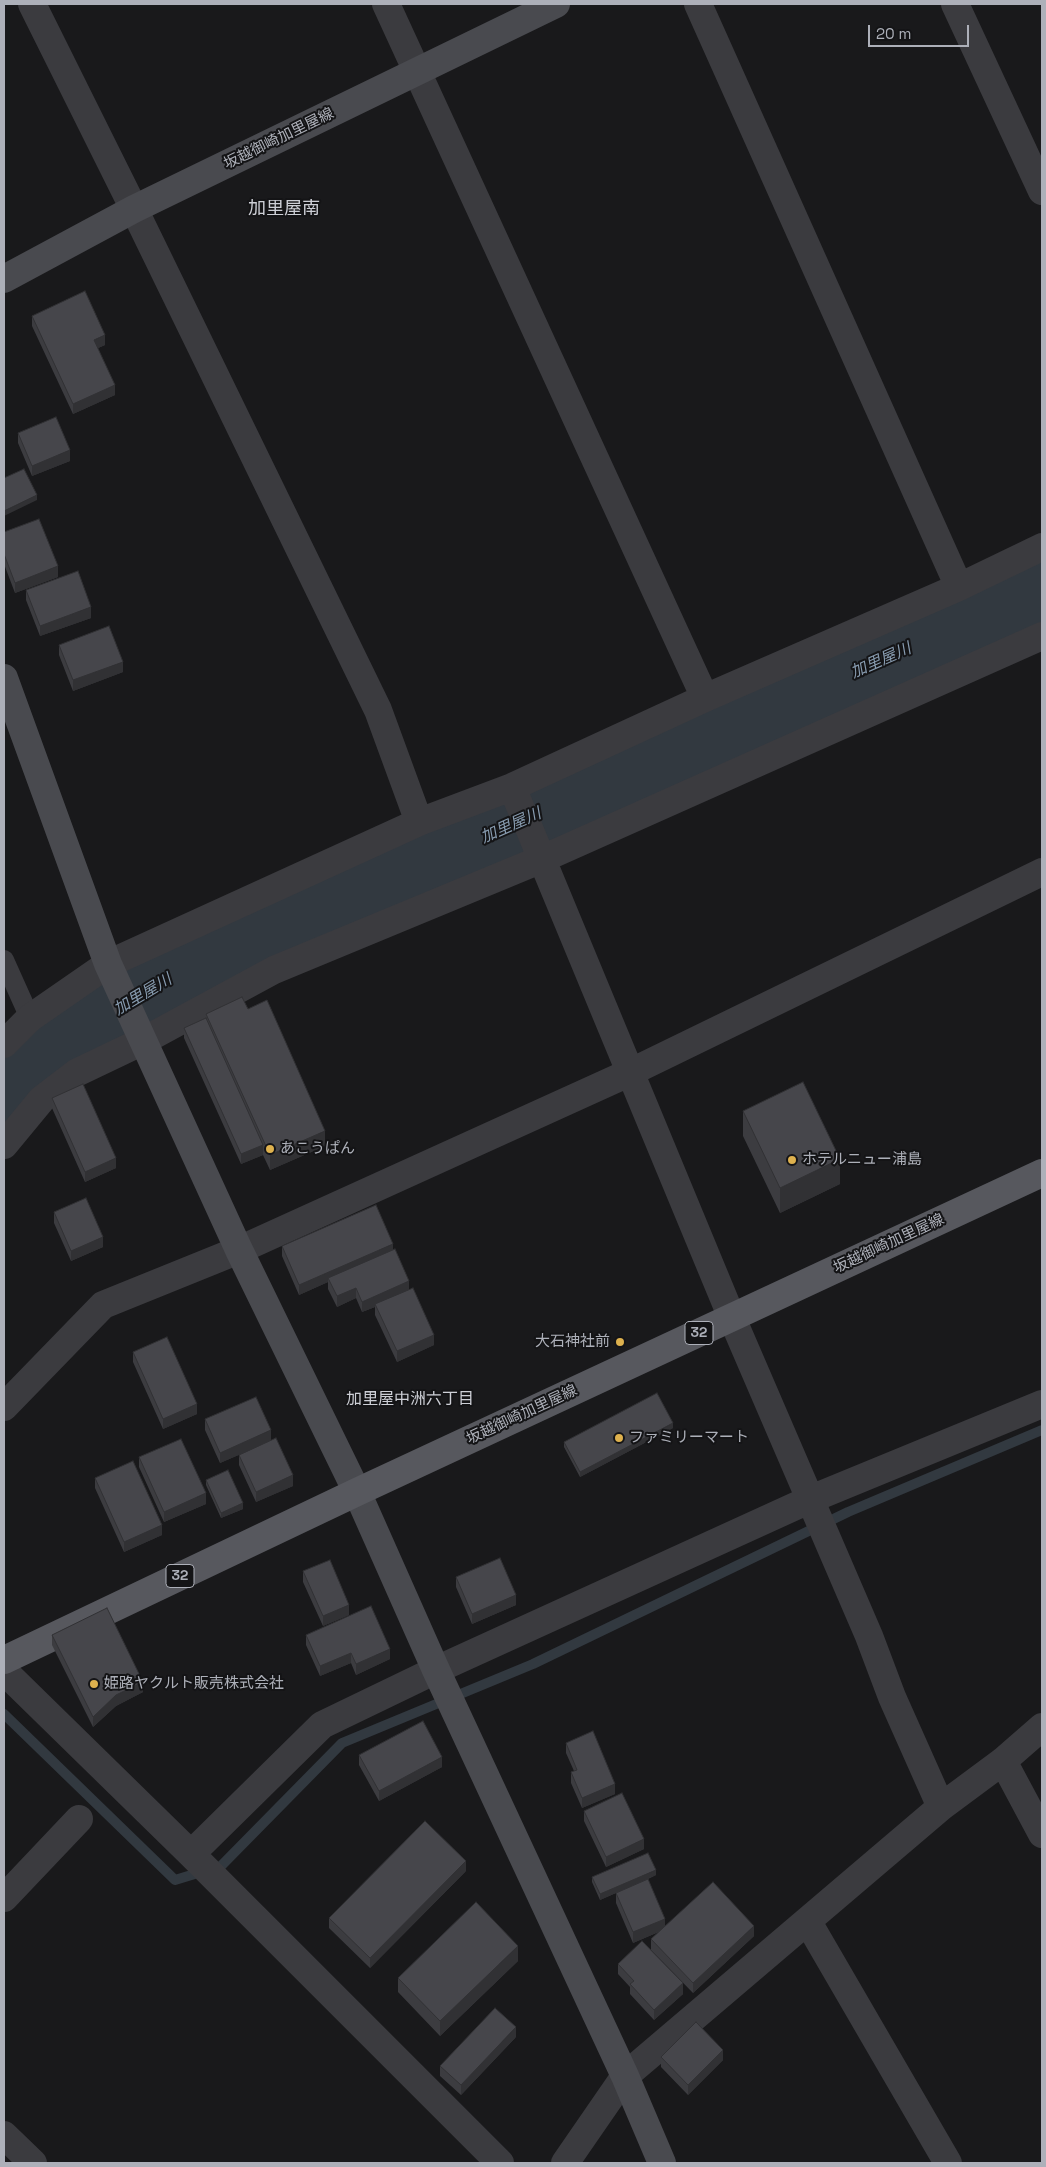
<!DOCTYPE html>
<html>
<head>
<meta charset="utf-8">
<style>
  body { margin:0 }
  #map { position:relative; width:1046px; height:2167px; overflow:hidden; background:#19191b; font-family:"Space Grotesk",sans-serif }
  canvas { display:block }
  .frame { position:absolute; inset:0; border:5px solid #adb0b9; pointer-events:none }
  .scale { position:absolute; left:868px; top:25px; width:101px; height:22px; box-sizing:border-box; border:2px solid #adb0b9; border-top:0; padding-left:6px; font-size:15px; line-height:18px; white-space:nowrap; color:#adb0b9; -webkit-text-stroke:4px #141416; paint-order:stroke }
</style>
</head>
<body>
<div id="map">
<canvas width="1046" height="2167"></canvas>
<div class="frame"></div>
<div class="scale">20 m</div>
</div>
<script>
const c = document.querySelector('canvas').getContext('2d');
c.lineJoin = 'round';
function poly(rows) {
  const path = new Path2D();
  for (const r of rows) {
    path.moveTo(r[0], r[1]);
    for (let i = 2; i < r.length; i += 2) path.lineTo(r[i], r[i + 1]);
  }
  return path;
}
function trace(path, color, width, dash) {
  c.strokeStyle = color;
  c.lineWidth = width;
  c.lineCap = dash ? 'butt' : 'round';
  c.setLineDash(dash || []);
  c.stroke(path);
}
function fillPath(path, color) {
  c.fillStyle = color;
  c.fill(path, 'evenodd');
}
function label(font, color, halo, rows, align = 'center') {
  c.font = font + ' "Space Grotesk","Noto Sans JP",sans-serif';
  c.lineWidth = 4;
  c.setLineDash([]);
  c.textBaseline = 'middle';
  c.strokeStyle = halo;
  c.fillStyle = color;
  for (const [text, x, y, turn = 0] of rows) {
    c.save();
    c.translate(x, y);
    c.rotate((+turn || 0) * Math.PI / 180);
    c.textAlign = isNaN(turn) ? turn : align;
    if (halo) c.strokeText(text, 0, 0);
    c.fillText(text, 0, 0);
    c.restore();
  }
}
const stream = poly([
  [4,1714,175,1880,221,1866,342,1743,533,1664,848,1512,1042,1430]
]);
const river = poly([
  [4,1100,47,1055,171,977,1042,590]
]);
const lane = poly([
  [4,960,30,1018]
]);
const street = poly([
  [32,4,134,209,378,710,419,822],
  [386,4,705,698],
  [698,4,959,587],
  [955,4,1042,191],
  [512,787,732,1318,869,1636,892,1697,941,1807],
  [4,1044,30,1018,108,964,419,822,512,787,705,698,959,587,1042,547],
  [4,1145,42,1099,76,1073,143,1041,274,970,542,859,1042,636],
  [4,1407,103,1305,239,1250,631,1072,1042,872],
  [4,1671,191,1854,500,2163],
  [1003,1761,1042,1834],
  [191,1854,322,1725,436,1670,811,1499,1042,1404],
  [4,1898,79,1819],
  [808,1922,948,2163],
  [4,2135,33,2163],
  [565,2163,625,2076,941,1807,1003,1761,1042,1727]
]);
const secondary = poly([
  [4,279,134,209,556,4],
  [4,678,108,964,239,1250,357,1492,436,1670,625,2076,662,2163]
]);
const primary = poly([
  [4,1660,357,1492,1042,1173]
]);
const wall = poly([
  [32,316,105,345,98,348,115,395,73,414,32,326],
  [18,433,70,461,32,476,18,443],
  [4,532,58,577,15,593,4,564],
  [26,590,91,618,40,636,26,600],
  [59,645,123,672,73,691,59,655],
  [248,1009,325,1146,270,1170,263,1155,241,1164,184,1038,184,1028,206,1018,206,1014],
  [52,1098,116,1168,85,1182,52,1108],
  [743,1111,840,1184,780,1213,743,1136],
  [54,1212,103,1247,71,1261,54,1223],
  [282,1246,393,1250,409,1289,434,1345,397,1362,375,1315,375,1307,362,1312,356,1298,337,1307,328,1289,328,1282,299,1295,282,1256],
  [133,1352,197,1414,163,1429,133,1362],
  [205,1419,271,1441,220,1463,205,1430],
  [673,1428,580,1477,564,1447,564,1442],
  [239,1455,293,1486,256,1502,239,1465],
  [139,1457,206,1504,164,1522,139,1467],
  [95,1478,162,1535,124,1552,95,1488],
  [206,1480,243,1509,221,1518,206,1485],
  [303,1571,349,1615,323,1626,303,1582],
  [456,1577,516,1605,472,1624,456,1587],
  [52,1635,143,1692,116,1706,93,1727,52,1645],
  [306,1635,390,1659,356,1675,351,1663,320,1676,306,1645],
  [566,1743,615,1794,582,1808,571,1783,571,1772,574,1771,566,1753],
  [359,1755,442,1767,379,1801,359,1765],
  [584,1811,644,1849,606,1867,584,1821],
  [466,1871,370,1968,329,1928,329,1918],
  [656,1875,648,1879,665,1927,754,1936,693,1993,651,1950,651,1939,661,1931,633,1943,616,1903,616,1893,600,1900,592,1882,592,1877],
  [518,1961,440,2036,398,1992,398,1978],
  [618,1964,683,1994,654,2020,630,1994,630,1987,618,1974],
  [516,2037,461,2095,440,2076,440,2066],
  [661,2057,723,2060,688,2095,661,2067]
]);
const shadedWall = poly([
  [105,335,105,345,94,350,94,340],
  [115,385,115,395,73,414,73,404],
  [70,450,70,461,32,476,32,466],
  [37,495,37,500,4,516,4,511],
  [58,566,58,577,15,593,15,583],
  [91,607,91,618,40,636,40,626],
  [123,662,123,672,73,691,73,680],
  [325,1131,325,1146,270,1170,270,1155],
  [263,1145,263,1155,241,1164,241,1154],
  [116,1158,116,1168,85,1182,85,1172],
  [840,1159,840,1184,780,1213,780,1188],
  [103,1237,103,1247,71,1261,71,1251],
  [393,1244,393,1254,328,1278,328,1282,299,1295,299,1285],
  [409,1281,409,1291,375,1304,375,1307,362,1312,362,1302],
  [356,1288,356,1298,337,1307,337,1296],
  [434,1335,434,1345,397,1362,397,1351],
  [197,1404,197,1414,163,1429,163,1419],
  [673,1423,673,1428,580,1477,580,1472],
  [271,1430,271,1441,220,1463,220,1453],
  [293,1475,293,1486,256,1502,256,1492],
  [206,1493,206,1504,164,1522,164,1512],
  [243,1503,243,1509,221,1518,221,1513],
  [162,1525,162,1535,124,1552,124,1542],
  [516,1595,516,1605,472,1624,472,1614],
  [349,1605,349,1615,323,1626,323,1616],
  [390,1649,390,1659,356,1675,356,1664],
  [351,1653,351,1663,320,1676,320,1666],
  [143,1682,143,1692,116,1706,93,1727,93,1717,116,1695],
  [442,1757,442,1767,379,1801,379,1791],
  [615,1784,615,1794,582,1808,582,1798],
  [644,1839,644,1849,606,1867,606,1857],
  [466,1861,466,1871,370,1968,370,1958],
  [656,1870,656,1875,600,1900,600,1894],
  [665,1919,665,1929,633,1943,633,1932],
  [754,1926,754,1936,693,1993,693,1983],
  [518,1946,518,1961,440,2036,440,2021],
  [683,1983,683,1994,654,2020,654,2010],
  [516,2027,516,2037,461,2095,461,2085],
  [723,2050,723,2060,688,2095,688,2085]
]);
const building = poly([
  [85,291,105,335,94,340,115,385,73,404,32,316,85,291],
  [56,417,70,450,32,466,18,433,56,417],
  [24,469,37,495,4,511,4,478,24,469],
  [39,519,58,566,15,583,4,554,4,532,39,519],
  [78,571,91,607,40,626,26,590,78,571],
  [109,626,123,662,73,680,59,645,109,626],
  [242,997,248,1009,267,1000,325,1131,270,1155,206,1014,242,997],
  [206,1018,263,1145,241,1154,184,1028,206,1018],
  [803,1082,840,1159,780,1188,743,1111,803,1082],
  [83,1084,116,1158,85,1172,52,1098,83,1084],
  [86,1198,103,1237,71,1251,54,1212,86,1198],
  [376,1205,393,1244,299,1285,282,1246,376,1205],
  [395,1249,409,1281,362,1302,356,1288,337,1296,328,1278,395,1249],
  [413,1288,434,1335,397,1351,375,1304,413,1288],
  [167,1337,197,1404,163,1419,133,1352,167,1337],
  [657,1393,673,1423,580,1472,564,1442,657,1393],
  [256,1397,271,1430,220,1453,205,1419,256,1397],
  [276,1438,293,1475,256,1492,239,1455,276,1438],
  [181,1439,206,1493,164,1512,139,1457,181,1439],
  [133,1461,162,1525,124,1542,95,1478,133,1461],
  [228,1470,243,1503,221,1513,206,1480,228,1470],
  [500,1558,516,1595,472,1614,456,1577,500,1558],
  [330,1560,349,1605,323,1616,303,1571,330,1560],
  [371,1606,390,1649,356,1664,351,1653,320,1666,306,1635,371,1606],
  [107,1608,143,1682,116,1695,93,1717,52,1635,107,1608],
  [423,1721,442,1757,379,1791,359,1755,423,1721],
  [593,1731,615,1784,582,1798,571,1772,577,1770,566,1743,593,1731],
  [622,1793,644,1839,606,1857,584,1811,622,1793],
  [425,1821,466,1861,370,1958,329,1918,425,1821],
  [648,1853,656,1870,600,1894,592,1877,648,1853],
  [648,1879,665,1919,633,1932,616,1893,648,1879],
  [713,1882,754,1926,693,1983,651,1939,713,1882],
  [476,1902,518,1946,440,2021,398,1978,476,1902],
  [642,1941,683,1983,654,2010,630,1984,634,1981,618,1964,642,1941],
  [495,2008,516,2027,461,2085,440,2066,495,2008],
  [696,2022,723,2050,688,2085,661,2057,696,2022]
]);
const markers = [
  [270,1149,5,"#deb14e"],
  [792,1160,5,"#deb14e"],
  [620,1342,5,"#deb14e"],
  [619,1438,5,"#deb14e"],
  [94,1684,5,"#deb14e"]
];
const shields = [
  [699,1333,28],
  [180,1576,28]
];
const shieldNames = [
  ["32",699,1333],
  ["32",180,1576]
];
const streetNames = [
  ["坂越御崎加里屋線",279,139,-26],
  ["坂越御崎加里屋線",889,1244,-25],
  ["坂越御崎加里屋線",522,1415,-25]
];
const poiNames = [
  ["あこうぱん",280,1149],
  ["ホテルニュー浦島",802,1160],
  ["大石神社前",610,1342,"right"],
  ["ファミリーマート",629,1438],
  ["姫路ヤクルト販売株式会社",104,1684]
];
const waterNames = [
  ["加里屋川",881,661,-24],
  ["加里屋川",511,826,-24],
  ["加里屋川",143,995,-31]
];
const neighbourhoodNames = [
  ["加里屋中洲六丁目",410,1400]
];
const quarterNames = [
  ["加里屋南",284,209]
];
trace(stream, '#323940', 10);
trace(river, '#323940', 61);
trace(lane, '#3b3b3f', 20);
trace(street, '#3b3b3f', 28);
trace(secondary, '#494a4f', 28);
trace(primary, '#57585e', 28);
fillPath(wall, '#3c3c40');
fillPath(shadedWall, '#313134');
fillPath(building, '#46464b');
trace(building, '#313134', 1);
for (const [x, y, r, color] of markers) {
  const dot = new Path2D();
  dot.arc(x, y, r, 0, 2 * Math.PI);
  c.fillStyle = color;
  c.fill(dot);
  trace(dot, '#141416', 2);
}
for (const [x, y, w] of shields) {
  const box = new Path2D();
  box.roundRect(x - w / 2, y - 11.5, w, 23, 4);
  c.fillStyle = '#141416';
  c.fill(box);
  trace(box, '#adb0b9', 1);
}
label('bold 14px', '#adb0b9', null, shieldNames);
label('15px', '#adb0b9', '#141416', streetNames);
label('15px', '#adb0b9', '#141416', poiNames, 'left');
label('italic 16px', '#889cb0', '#141416', waterNames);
label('16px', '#cdcfd6', '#141416', neighbourhoodNames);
label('18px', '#cdcfd6', '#141416', quarterNames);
</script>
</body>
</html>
